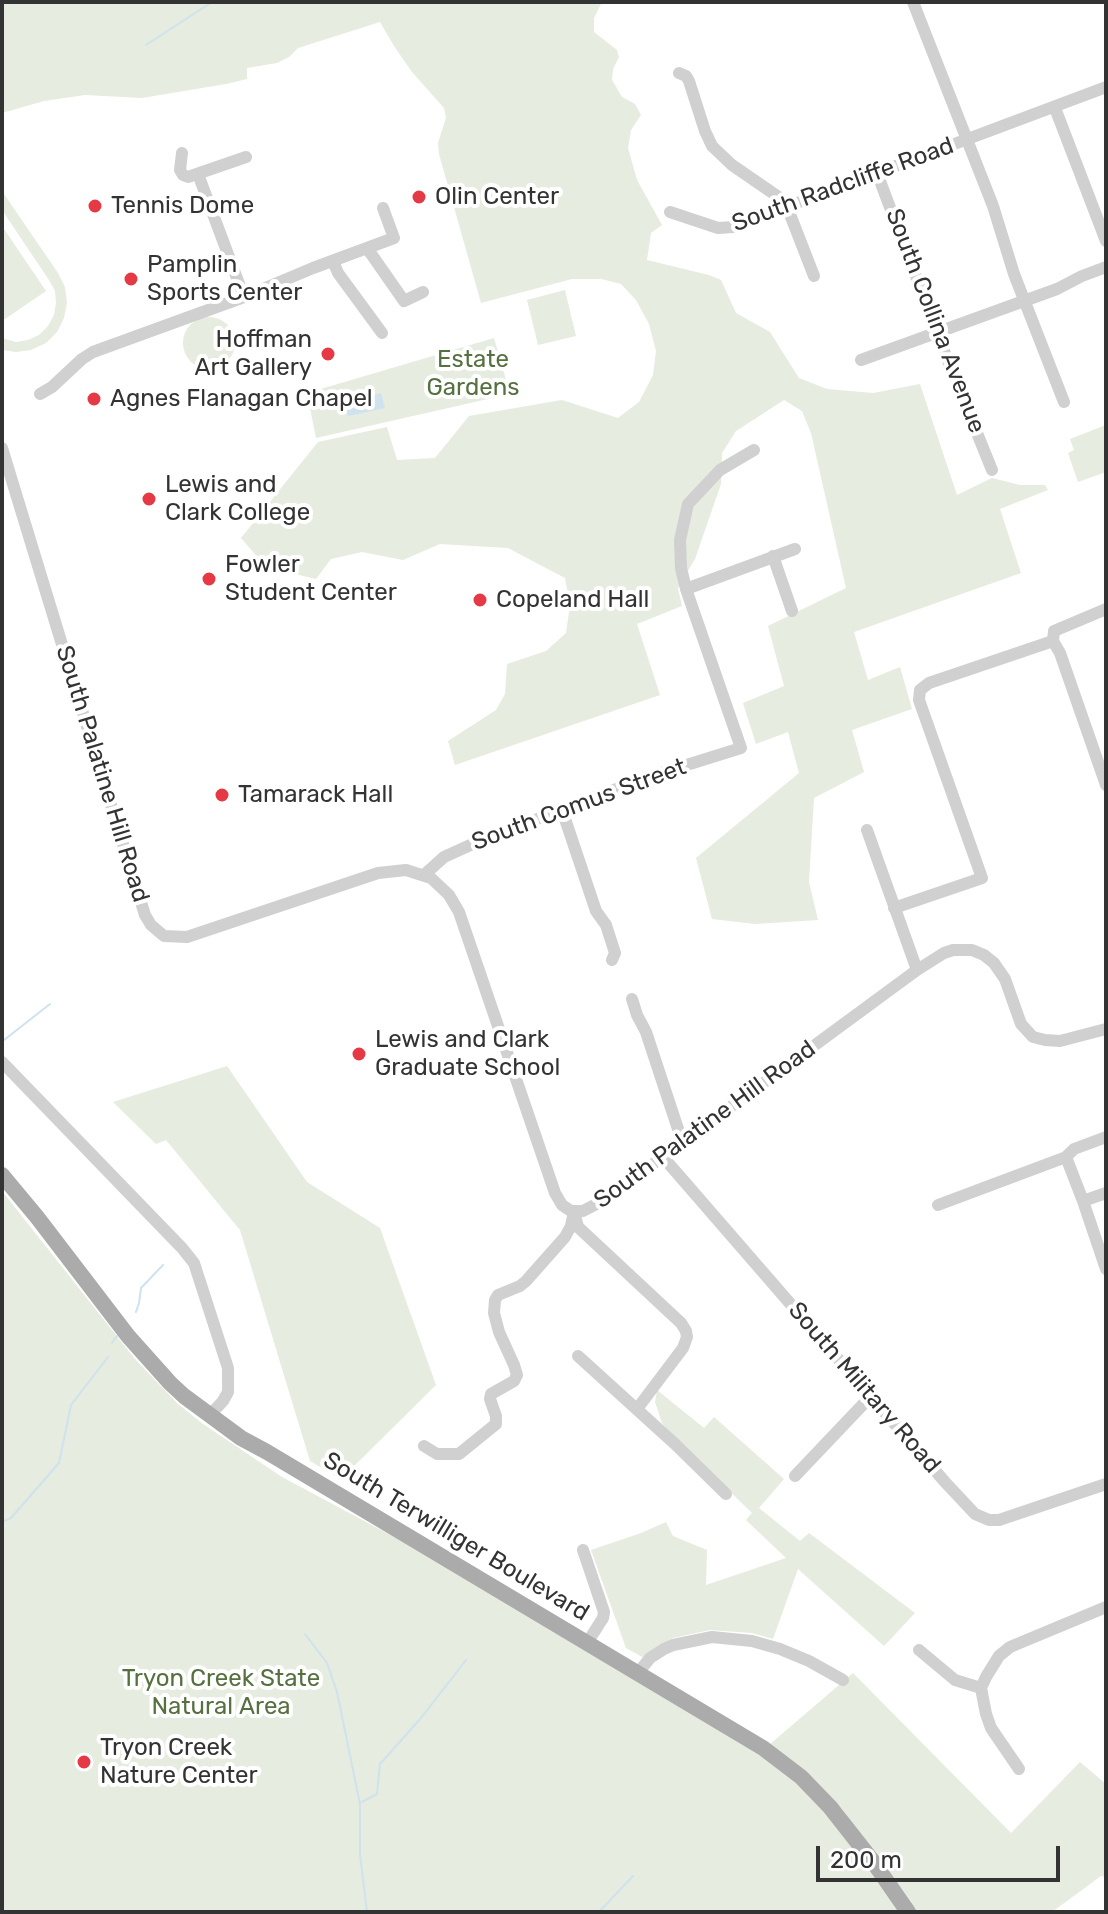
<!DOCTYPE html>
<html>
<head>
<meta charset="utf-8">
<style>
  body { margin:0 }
  #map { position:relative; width:1108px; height:1914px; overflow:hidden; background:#fff; font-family:Rubik,sans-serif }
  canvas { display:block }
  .frame { position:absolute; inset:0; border:4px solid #333; pointer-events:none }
  .scale { position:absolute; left:816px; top:1846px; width:244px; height:36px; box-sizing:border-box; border:4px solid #333; border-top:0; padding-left:10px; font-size:24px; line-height:28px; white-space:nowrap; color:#333; -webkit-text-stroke:6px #fff; paint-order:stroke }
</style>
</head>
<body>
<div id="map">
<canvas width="1108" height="1914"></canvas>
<div class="frame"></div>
<div class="scale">200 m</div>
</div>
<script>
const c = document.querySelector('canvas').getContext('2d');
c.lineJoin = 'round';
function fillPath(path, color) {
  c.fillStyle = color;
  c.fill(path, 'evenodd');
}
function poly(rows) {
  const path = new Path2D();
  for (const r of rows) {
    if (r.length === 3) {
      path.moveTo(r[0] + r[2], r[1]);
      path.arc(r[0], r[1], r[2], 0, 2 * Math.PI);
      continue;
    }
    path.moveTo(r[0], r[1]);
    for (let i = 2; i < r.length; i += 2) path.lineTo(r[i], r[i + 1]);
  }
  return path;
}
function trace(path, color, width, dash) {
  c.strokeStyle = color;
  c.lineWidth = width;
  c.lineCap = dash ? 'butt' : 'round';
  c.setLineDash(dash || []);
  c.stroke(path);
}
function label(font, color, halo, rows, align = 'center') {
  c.font = font + ' Rubik,sans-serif';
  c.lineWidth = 8;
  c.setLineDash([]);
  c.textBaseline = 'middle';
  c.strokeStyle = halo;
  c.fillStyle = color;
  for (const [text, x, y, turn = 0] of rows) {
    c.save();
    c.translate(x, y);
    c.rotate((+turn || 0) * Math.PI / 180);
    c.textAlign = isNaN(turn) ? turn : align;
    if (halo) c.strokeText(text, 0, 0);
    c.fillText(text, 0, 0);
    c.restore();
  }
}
const green = poly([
  [2,2,602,2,594,18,594,32,617,50,619,57,613,69,612,80,622,97,635,104,641,115,631,130,628,148,637,180,662,225,651,233,647,260,709,275,721,280,736,313,770,332,799,378,827,389,873,393,920,384,957,495,992,478,1020,485,1045,485,1048,490,1000,509,1021,573,854,632,868,680,900,667,912,709,852,730,864,772,814,798,809,882,818,920,755,924,712,919,696,858,799,773,788,732,756,744,743,703,784,686,768,626,846,588,811,433,802,411,784,400,736,431,722,453,721,484,695,559,678,588,682,606,637,624,660,695,455,765,448,741,496,710,505,694,507,664,546,651,566,633,570,605,565,578,508,548,440,544,403,560,362,552,331,559,316,579,266,567,241,538,318,442,387,427,397,460,435,458,469,416,562,400,618,418,639,402,653,375,656,351,649,324,636,300,621,284,601,279,572,279,481,303,439,154,438,143,446,118,444,108,412,72,394,46,380,22,298,48,289,57,277,63,247,68,247,79,226,84,142,98,85,95,44,101,2,113],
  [2,191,58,273,65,287,67,303,64,318,57,332,46,343,31,350,16,352,2,350,2,338,16,342,28,340,39,335,48,326,54,315,56,303,55,291,49,280,2,210],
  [2,226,46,291,2,321],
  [565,290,576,336,538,345,527,300],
  [209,343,26],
  [494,338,510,394,316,438,307,393],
  [1106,425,1106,472,1078,482,1068,453,1074,450,1070,439],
  [227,1066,307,1182,380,1228,436,1385,341,1479,310,1461,240,1230,166,1140,156,1144,113,1102],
  [2,1191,135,1359,178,1404,203,1424,282,1477,456,1570,754,1750,781,1769,823,1809,854,1848,898,1912,2,1912],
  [657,1390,704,1428,714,1417,784,1479,759,1508,800,1541,809,1533,915,1613,884,1646,798,1569,773,1639,752,1633,710,1630,673,1638,657,1647,644,1658,626,1648,591,1550,641,1533,666,1522,673,1536,707,1550,706,1585,786,1558,746,1520,752,1513,673,1436,662,1423,655,1402],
  [853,1673,1011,1833,1080,1762,1106,1784,1106,1877,1101,1876,1052,1912,916,1912,842,1809,816,1782,769,1745]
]);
const water = poly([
  [381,393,385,408,348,416,345,403]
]);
const stream = poly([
  [146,45,212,2],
  [4,1040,50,1004],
  [136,1312,139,1303,141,1288,163,1265],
  [112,1343,117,1336],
  [2,1522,11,1518,59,1463,71,1405,108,1357],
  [305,1634,327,1663,337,1692,360,1804,360,1855,367,1912],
  [362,1802,377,1794,380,1764,421,1718,466,1660],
  [599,1912,633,1876]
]);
const minor = poly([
  [913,2,993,206,1014,274,1064,402],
  [679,73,686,76,689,81,705,131,712,146,732,165,780,198,786,204,814,276],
  [1055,108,1106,241],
  [182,153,180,170,183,175,188,177,246,157],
  [877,173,949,364,992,470],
  [198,174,244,297],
  [670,212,718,228,733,227,1106,87],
  [367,248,404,301,423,292],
  [333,261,338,273,382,333],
  [861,360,1057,289,1082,276,1106,267],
  [40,394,52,387,82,359,93,352,244,297,313,268,394,238,383,208],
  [2,448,126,854,145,915,151,925,164,936,187,937,378,873,406,870,431,878,449,895,459,912,555,1193,562,1205,571,1211,583,1211,604,1200,917,970,944,953,953,950,972,950,984,955,994,963,1005,979,1021,1024,1033,1037,1045,1040,1060,1041,1106,1029],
  [773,556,792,611],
  [686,589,795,549],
  [1053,641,1060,653,1106,785],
  [1053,641,1054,631,1106,609],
  [562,810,596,911,606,925,615,953,612,960],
  [867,830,917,970],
  [424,875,444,857,477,842,645,778,741,748,686,589,681,568,680,540,688,504,720,470,754,450],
  [894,908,982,878,919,700,920,690,929,683,1053,641],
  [632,999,637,1015,646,1032,680,1135,684,1141],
  [2,1062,182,1248,194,1263,228,1368,228,1392,223,1401,209,1416],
  [663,1157,945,1482,975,1514,989,1520,999,1520,1106,1484],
  [1066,1157,1083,1201,1106,1269],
  [1083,1201,1106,1193],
  [938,1205,1066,1157,1074,1149,1106,1137],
  [575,1215,578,1227,681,1323,686,1331,687,1337,683,1348,637,1409],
  [578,1356,675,1444,726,1494],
  [424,1446,437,1454,459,1454,496,1424,496,1416,490,1399,491,1394,514,1381,517,1375,514,1365,499,1332,494,1313,495,1300,498,1295,520,1286,526,1281,565,1237,571,1226,574,1212],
  [795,1476,871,1396],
  [583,1550,604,1612,603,1618,587,1643],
  [919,1650,955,1680,981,1688],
  [638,1673,650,1658,664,1649,673,1645,712,1637,752,1641,780,1649,809,1661,843,1680],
  [1019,1769,991,1728,986,1714,981,1688,986,1677,999,1656,1010,1647,1106,1607]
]);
const major = poly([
  [2,1175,37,1217,128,1336,170,1383,184,1396,241,1438,267,1452,763,1748,801,1777,830,1807,874,1863,908,1912]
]);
const markers = [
  [419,197,8,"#e63946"],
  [95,206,8,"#e63946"],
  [131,279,8,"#e63946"],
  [328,354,8,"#e63946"],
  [94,399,8,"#e63946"],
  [149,499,8,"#e63946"],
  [209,579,8,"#e63946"],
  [480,600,8,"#e63946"],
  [222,795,8,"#e63946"],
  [359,1054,8,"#e63946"],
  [84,1762,8,"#e63946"]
];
const streetNames = [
  ["South Radcliffe Road",843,185,-20],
  ["South Collina Avenue",935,321,69],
  ["South Palatine Hill Road",102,774,73],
  ["South Comus Street",579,805,-20],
  ["South Palatine Hill Road",705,1125,-36],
  ["South Military Road",864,1388,49],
  ["South Terwilliger Boulevard",456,1537,31]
];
const poiNames = [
  ["Olin Center",435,197],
  ["Tennis Dome",111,206],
  ["Pamplin",147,265],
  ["Sports Center",147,293],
  ["Hoffman",312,340,"right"],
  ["Art Gallery",312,368,"right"],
  ["Agnes Flanagan Chapel",110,399],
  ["Lewis and",165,485],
  ["Clark College",165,513],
  ["Fowler",225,565],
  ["Student Center",225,593],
  ["Copeland Hall",496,600],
  ["Tamarack Hall",238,795],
  ["Lewis and Clark",375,1040],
  ["Graduate School",375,1068],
  ["Tryon Creek",100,1748],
  ["Nature Center",100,1776]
];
const parkNames = [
  ["Estate",473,360],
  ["Gardens",473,388],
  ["Tryon Creek State",221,1679],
  ["Natural Area",221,1707]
];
fillPath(green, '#e6ecdf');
fillPath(water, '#cfe2ee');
trace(stream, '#cfe2ee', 2);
trace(minor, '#d0d0d0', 12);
trace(major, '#ababab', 16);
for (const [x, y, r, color] of markers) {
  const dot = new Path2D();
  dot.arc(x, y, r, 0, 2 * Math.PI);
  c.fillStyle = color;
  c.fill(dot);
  trace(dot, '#fff', 3);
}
label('24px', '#333', '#fff', streetNames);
label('24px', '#333', '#fff', poiNames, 'left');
label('24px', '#56703f', '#fff', parkNames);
</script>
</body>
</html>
